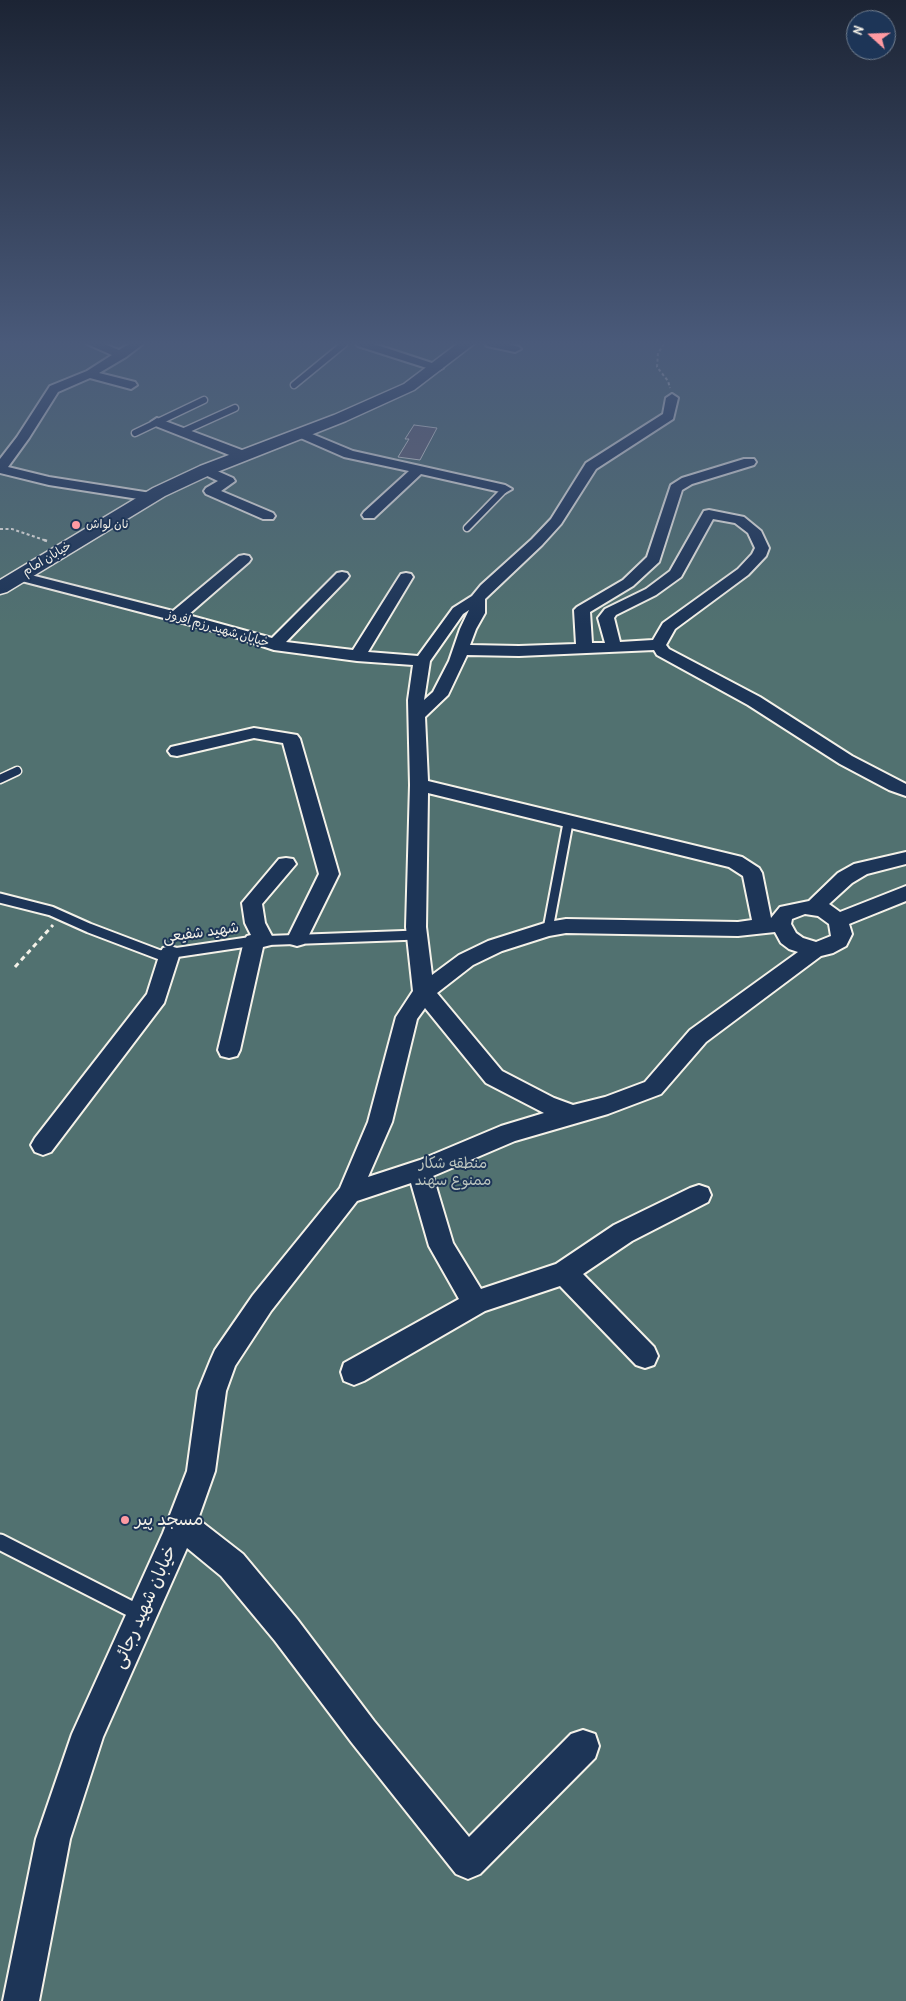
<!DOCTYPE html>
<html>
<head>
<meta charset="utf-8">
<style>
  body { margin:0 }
  #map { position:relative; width:906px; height:2001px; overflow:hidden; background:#33425f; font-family:"Patrick Hand",sans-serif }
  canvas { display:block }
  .north { position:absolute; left:846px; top:10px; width:50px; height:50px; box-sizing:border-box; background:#1d3557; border:1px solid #738091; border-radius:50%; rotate:290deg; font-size:14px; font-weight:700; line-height:20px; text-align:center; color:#f4f1e8 }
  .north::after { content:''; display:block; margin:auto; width:18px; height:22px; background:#ff9aa2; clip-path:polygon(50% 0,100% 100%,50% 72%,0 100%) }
</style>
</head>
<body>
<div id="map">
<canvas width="906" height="2001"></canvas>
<div class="north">N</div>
</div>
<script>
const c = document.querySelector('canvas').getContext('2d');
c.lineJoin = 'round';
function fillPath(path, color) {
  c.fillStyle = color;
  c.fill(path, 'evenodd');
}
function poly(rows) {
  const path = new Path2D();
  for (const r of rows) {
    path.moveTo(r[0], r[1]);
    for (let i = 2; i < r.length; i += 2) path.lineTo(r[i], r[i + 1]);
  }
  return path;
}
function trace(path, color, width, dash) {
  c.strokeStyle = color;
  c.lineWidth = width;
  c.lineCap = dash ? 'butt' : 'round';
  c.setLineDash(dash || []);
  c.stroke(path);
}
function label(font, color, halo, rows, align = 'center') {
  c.font = font + ' "Patrick Hand","Playpen Sans Arabic",sans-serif';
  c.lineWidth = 4;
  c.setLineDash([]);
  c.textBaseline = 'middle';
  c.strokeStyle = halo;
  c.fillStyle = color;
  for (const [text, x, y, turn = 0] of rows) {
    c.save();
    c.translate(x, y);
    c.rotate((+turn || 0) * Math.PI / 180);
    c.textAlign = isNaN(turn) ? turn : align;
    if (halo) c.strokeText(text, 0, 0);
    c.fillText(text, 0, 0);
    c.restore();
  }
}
const green = poly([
  [0,344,906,344,906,2001,0,2001]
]);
const building = poly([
  [414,425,437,428,420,460,398,457,409,439,405,439,414,425]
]);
const pathFar2 = poly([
  [664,344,658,353,657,367,668,381,670,388],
  [0,529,12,529,47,541]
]);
const pathFar1 = poly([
  [44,540,47,541]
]);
const path = poly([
  [15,967,53,925]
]);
const laneFar3 = poly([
  [294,385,344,344],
  [182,432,235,408],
  [135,433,204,400],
  [467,528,505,489]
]);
const laneFar2 = poly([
  [0,779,17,771]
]);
const laneFar1 = poly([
  [0,898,51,911,89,928,160,955,254,941,417,935],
  [548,929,568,823]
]);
const lane = poly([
  [0,1542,141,1614]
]);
const street = poly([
  [87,344,104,344,119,350,129,344,143,344,126,357,99,373,135,382,137,385,131,389,90,378,58,392,29,438,8,467,49,477,151,493,156,494,158,497,156,500,151,501,49,485,0,473,0,459,17,437,50,386,87,371,112,355,87,344],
  [356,344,374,344,441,366,443,368,437,371,433,370,358,346,356,344],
  [485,344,508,344,519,347,521,349,515,352,487,346,485,344],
  [672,394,678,398,673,419,596,469,561,524,542,545,485,599,485,613,476,629,470,645,519,646,576,644,574,610,577,607,623,580,647,557,671,485,682,478,744,459,754,459,756,462,754,465,692,484,682,490,659,562,633,586,590,612,592,643,605,643,598,618,605,609,646,589,670,571,704,511,709,510,744,517,761,531,769,548,766,556,748,575,675,629,666,645,669,649,760,697,852,756,906,784,906,796,889,790,840,764,748,705,657,655,654,650,519,656,467,655,448,695,425,717,428,781,742,857,759,868,762,873,771,918,780,907,809,901,838,873,854,864,906,852,906,864,867,874,852,883,829,904,840,912,906,886,906,901,849,924,852,934,846,946,833,953,821,956,706,1042,661,1094,608,1114,515,1141,433,1176,453,1243,481,1289,556,1264,614,1225,690,1188,699,1185,708,1188,711,1195,708,1202,632,1241,583,1274,654,1347,658,1356,654,1365,645,1368,636,1365,560,1286,485,1311,364,1381,354,1385,344,1381,341,1372,344,1363,459,1299,429,1246,411,1183,357,1201,271,1311,235,1366,226,1391,215,1471,198,1519,243,1554,297,1619,374,1721,469,1837,571,1734,583,1730,595,1734,599,1746,595,1758,480,1874,468,1879,456,1874,352,1743,275,1641,221,1576,187,1548,103,1737,70,1839,39,2001,3,2001,36,1839,72,1734,163,1533,187,1471,198,1391,211,1359,215,1350,253,1295,340,1188,368,1122,396,1017,413,991,406,927,410,785,408,700,413,665,357,661,274,650,229,635,14,579,12,576,14,573,19,572,173,611,239,556,244,555,249,556,251,559,249,562,188,615,272,638,337,573,342,572,347,573,349,576,347,579,286,642,353,650,399,577,401,574,406,573,411,574,413,577,368,652,418,656,453,608,472,596,481,585,532,539,551,519,586,463,663,414,666,398,672,394],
  [713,519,735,523,748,533,755,548,752,554,738,569,663,623,653,640,620,642,614,618,616,615,656,595,681,577,713,519],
  [469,610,460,629,449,661,433,692,424,700,430,661,463,614,469,610],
  [428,793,729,867,743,876,752,920,738,922,566,919,548,922,488,941,459,955,432,975,426,927,428,793],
  [805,914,818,916,829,924,831,936,816,942,803,938,796,933,791,924,792,919,805,914],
  [775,932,781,943,789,949,798,952,690,1030,645,1082,605,1097,573,1105,554,1098,502,1071,437,993,473,965,502,951,549,936,566,933,738,936,775,932],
  [425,1008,486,1083,544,1113,501,1126,420,1160,368,1177,392,1122,417,1019,425,1008],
  [157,418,247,452,248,455,247,458,237,458,153,425,151,422,157,418],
  [300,429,353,451,505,485,512,489,505,493,421,474,374,518,364,518,362,515,364,512,409,471,344,457,296,436,294,433,300,429],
  [206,466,233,478,235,481,221,491,273,513,275,516,273,519,263,519,206,494,204,491,206,488,218,481,201,473,199,470,206,466],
  [254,728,291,734,297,735,300,739,339,874,307,939,304,944,297,946,290,944,287,939,319,874,283,743,254,738,177,756,171,755,168,751,171,747,254,728],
  [286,858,293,859,296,864,262,904,265,923,274,940,271,945,263,947,240,1050,237,1056,229,1058,221,1056,218,1050,244,941,247,936,251,935,245,923,242,903,279,859,286,858],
  [170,946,177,948,180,953,164,1003,51,1152,43,1155,35,1152,31,1145,35,1138,147,994,160,953,163,948,170,946]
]);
const secondary = poly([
  [457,344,474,344,414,390,346,421,212,474,165,496,7,592,0,594,0,580,153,488,200,466,334,415,404,384,457,344]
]);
const markers = [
  [76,525,5,"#ff9aa2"],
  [125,1520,5,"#ff9aa2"]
];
const farPoinames = [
  ["نان لواش",86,525]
];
const farStreetnames = [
  ["خیابان امام",47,559,-31],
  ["خیابان شهید رزم افروز",218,629,16]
];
const streetNames = [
  ["شهید شفیعی",201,933,-8]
];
const parkNames = [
  ["منطقه شکار",453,1164],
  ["ممنوع سهند",453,1181]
];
const nearPoinames = [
  ["مسجد پیر",135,1520]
];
const nearStreetnames = [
  ["خیابان شهید رجائی",145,1607,-66]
];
fillPath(green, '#517170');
fillPath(building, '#656271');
trace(building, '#f4f1e8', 1);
trace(laneFar3, '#f4f1e8', 9);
trace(laneFar2, '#f4f1e8', 11);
trace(laneFar1, '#f4f1e8', 13);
trace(lane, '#f4f1e8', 19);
trace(street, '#f4f1e8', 4);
trace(secondary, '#f4f1e8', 3);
trace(pathFar2, '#f4f1e8', 2, [3, 2.5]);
trace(pathFar1, '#f4f1e8', 2.5, [4, 3]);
trace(path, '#f4f1e8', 3, [5, 4]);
trace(laneFar3, '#1d3557', 6);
trace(laneFar2, '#1d3557', 8);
trace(laneFar1, '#1d3557', 9);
trace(lane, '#1d3557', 15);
fillPath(street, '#1d3557');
fillPath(secondary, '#1d3557');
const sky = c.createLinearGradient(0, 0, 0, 624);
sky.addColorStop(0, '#1c2434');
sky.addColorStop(0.55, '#4a5a7a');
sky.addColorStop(1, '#4a5a7a00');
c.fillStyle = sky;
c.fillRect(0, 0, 906, 624);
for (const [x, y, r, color] of markers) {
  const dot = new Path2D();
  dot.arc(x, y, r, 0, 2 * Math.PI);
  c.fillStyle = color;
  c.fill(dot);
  trace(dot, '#1d3557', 2);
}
label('12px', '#f4f1e8', '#1d3557', farPoinames, 'left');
label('12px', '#f4f1e8', '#1d3557', farStreetnames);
label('15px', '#f4f1e8', '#1d3557', streetNames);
label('15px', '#bbc4be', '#1d3557', parkNames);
label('18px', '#f4f1e8', '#1d3557', nearPoinames, 'left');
label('18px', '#f4f1e8', '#1d3557', nearStreetnames);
</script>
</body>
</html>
